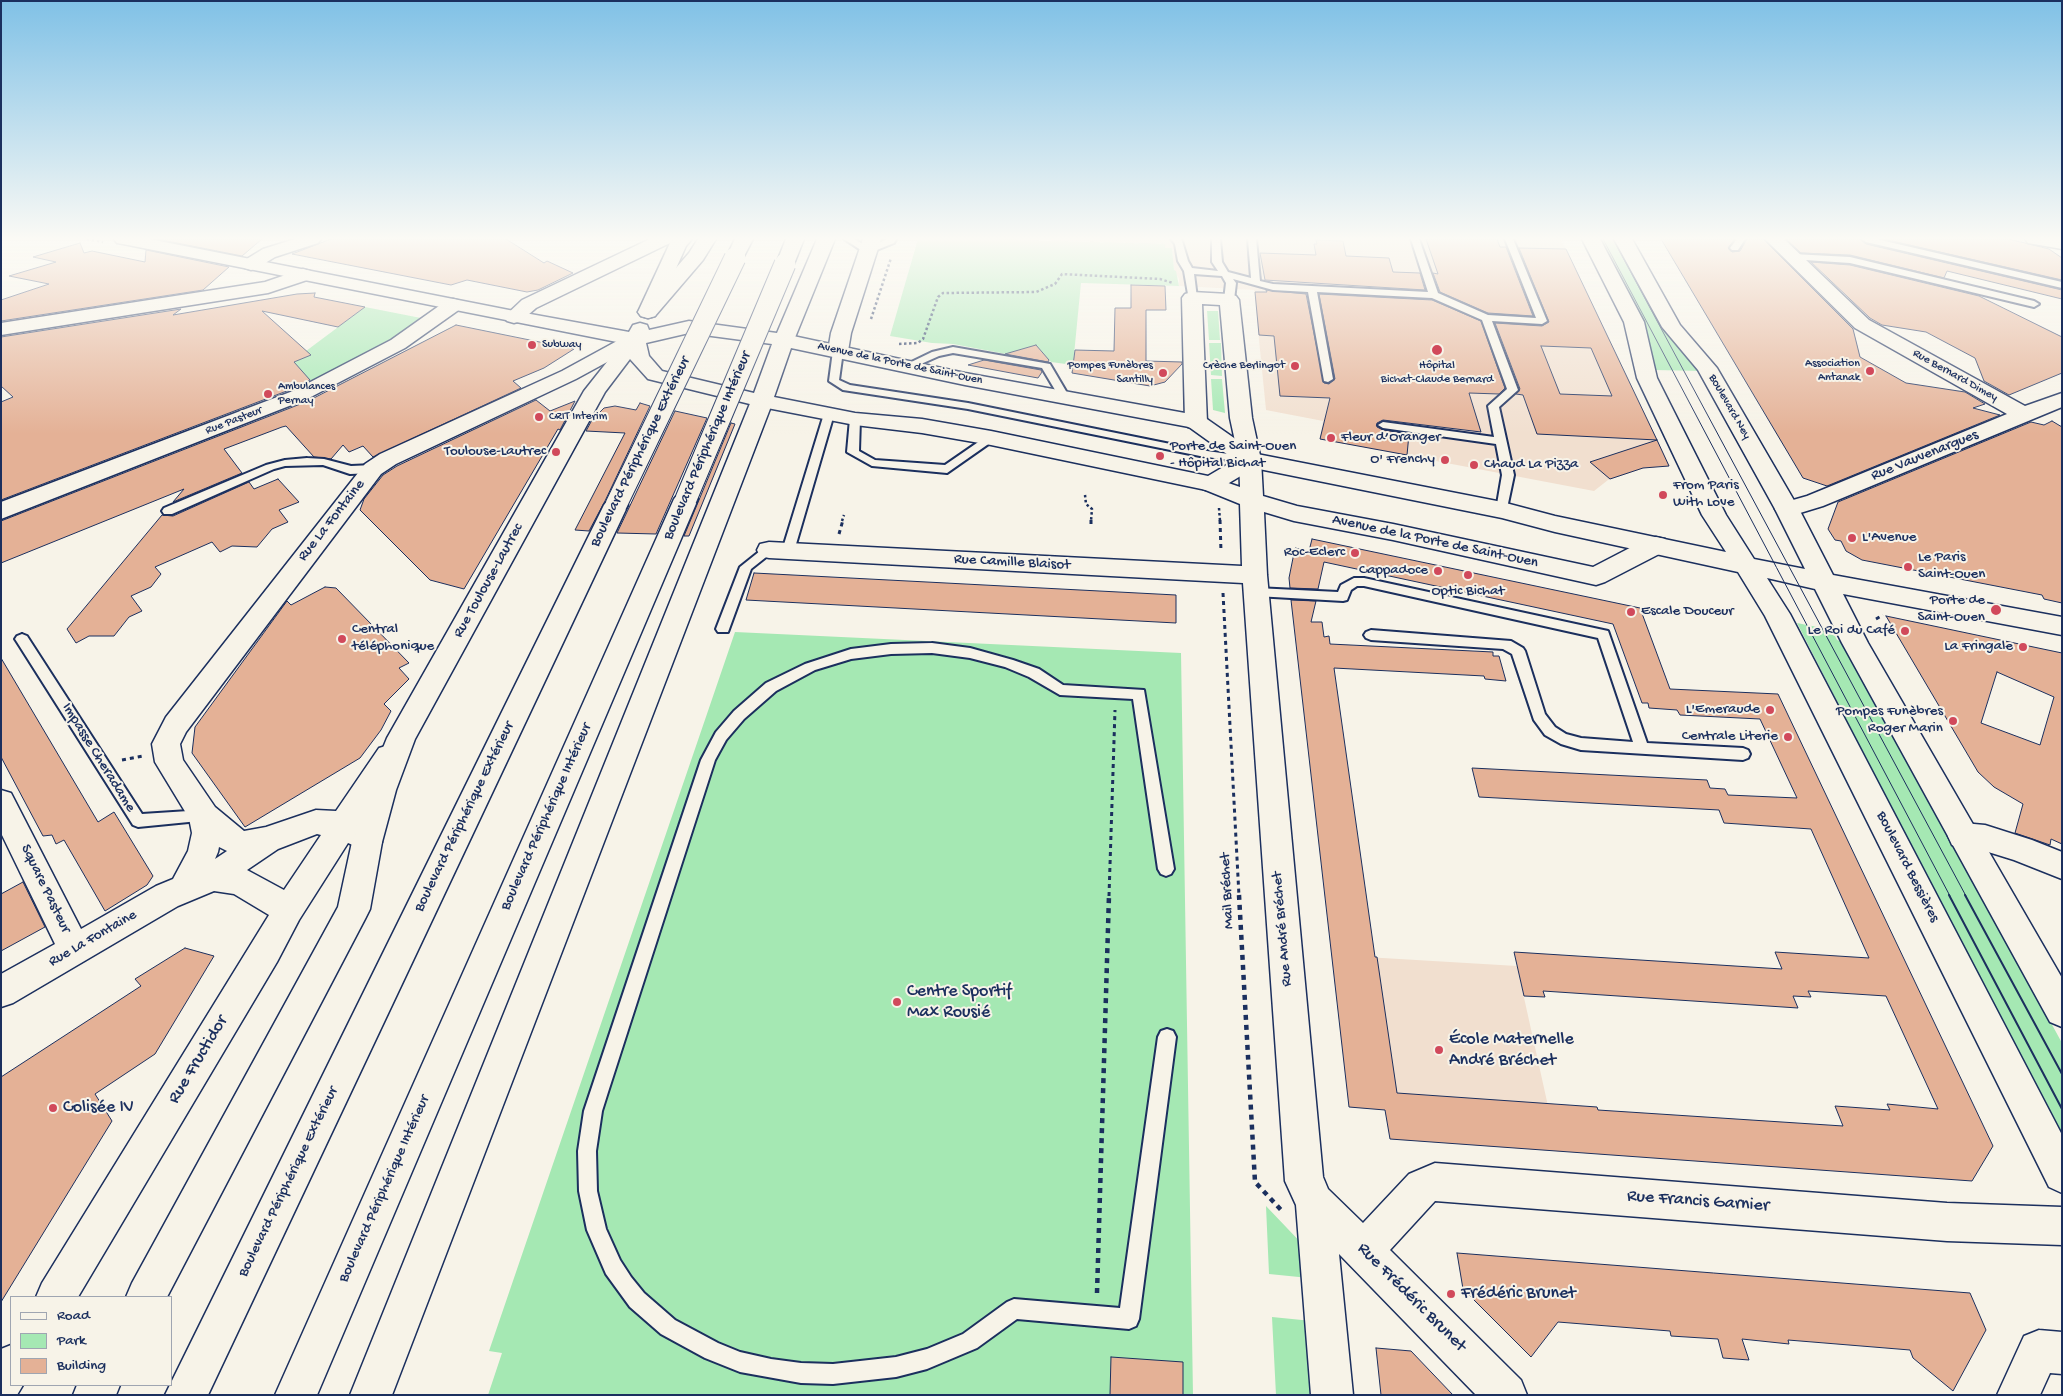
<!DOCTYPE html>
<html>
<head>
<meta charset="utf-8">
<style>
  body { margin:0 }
  #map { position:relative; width:2063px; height:1396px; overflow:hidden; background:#f7f3e8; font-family:"Gochi Hand",sans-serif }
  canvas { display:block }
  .frame { position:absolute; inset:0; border:2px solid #1b2f5e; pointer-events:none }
  .legend { position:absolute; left:10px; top:1296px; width:162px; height:90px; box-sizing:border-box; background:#f7f3e8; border:1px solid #9fa5b1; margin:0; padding:6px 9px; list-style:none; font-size:15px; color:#1b2f5e }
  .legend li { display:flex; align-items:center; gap:10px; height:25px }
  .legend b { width:25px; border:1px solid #9fa5b1 }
</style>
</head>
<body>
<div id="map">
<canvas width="2063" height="1396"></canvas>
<div class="frame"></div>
<ul class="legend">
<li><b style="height:6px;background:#f7f3e8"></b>Road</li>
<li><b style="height:14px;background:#a5e8b3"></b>Park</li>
<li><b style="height:14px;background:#e4b196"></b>Building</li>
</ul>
</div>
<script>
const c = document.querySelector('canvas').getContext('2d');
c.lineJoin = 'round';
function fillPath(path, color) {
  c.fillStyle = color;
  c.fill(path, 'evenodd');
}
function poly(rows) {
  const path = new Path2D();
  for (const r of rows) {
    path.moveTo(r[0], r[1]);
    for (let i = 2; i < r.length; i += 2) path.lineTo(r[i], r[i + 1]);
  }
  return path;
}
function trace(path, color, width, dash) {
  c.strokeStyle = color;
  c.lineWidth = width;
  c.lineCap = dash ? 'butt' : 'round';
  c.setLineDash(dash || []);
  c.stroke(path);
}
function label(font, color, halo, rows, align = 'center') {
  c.font = font + ' "Gochi Hand",sans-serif';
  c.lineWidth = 4;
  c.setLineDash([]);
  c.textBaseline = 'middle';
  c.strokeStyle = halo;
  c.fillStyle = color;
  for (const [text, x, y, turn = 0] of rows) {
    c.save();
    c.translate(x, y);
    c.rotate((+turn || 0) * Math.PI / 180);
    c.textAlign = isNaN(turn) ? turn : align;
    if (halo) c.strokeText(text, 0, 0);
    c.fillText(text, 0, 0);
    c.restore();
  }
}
const built = poly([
  [994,239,1561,239,1670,466,1645,468,1608,480,1594,491,1320,439,1323,421,1266,410,1254,290,1179,286,1179,279,1174,271,1172,248,1164,248,1164,244],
  [1332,955,1517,966,1548,1106,1557,1107,1566,1152,1390,1139,1385,1110,1349,1107]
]);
const green = poly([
  [918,239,994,239,1165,244,1165,248,1172,248,1174,270,1176,271,1179,286,1081,283,1073,365,1051,362,1036,345,1006,354,953,344,932,343,890,336],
  [1598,239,1618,239,1665,326,1701,371,1654,370,1631,301],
  [365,307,421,318,391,341,311,381,293,362,310,355,306,351],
  [1207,311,1218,311,1220,340,1209,340],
  [1209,343,1221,343,1222,376,1211,375],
  [1211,379,1222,379,1225,413,1213,410],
  [1797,623,1832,630,1837,640,1843,642,2062,1043,2062,1153,1933,889],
  [735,632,1181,653,1193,1395,488,1395,502,1353,489,1351],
  [1266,1206,1307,1249,1309,1278,1269,1274],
  [1272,1317,1312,1321,1318,1395,1276,1395]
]);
const building = poly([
  [157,239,262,239,242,256,157,239],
  [331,239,506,239,544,263,547,261,573,273,538,290,527,292,467,280,451,285,292,254,331,239],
  [1426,239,1497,239,1500,247,1506,247,1533,316,1488,313,1440,292,1433,273,1438,274,1426,239],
  [1661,239,1735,239,1728,248,1732,252,1740,251,1747,239,1763,239,1853,329,1860,357,1906,383,1965,392,1985,404,1973,408,2000,415,1827,486,1803,478,1661,239],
  [1786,239,1860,239,1866,244,2062,290,2062,299,1947,271,1944,278,1850,255,1801,253,1786,239],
  [1883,239,2008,239,2025,243,2049,249,2062,258,2062,280,1883,239],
  [1316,240,1343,241,1346,256,1389,258,1393,272,1420,273,1425,290,1265,280,1260,253,1316,255,1314,244,1317,244,1316,240],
  [80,243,84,253,92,251,145,262,146,250,229,267,203,290,1,321,1,300,49,284,9,276,56,262,33,257,80,243],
  [1519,248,1566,249,1657,440,1537,434,1523,395,1516,394,1520,389,1495,323,1542,326,1549,322,1519,248],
  [1541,346,1591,348,1612,396,1560,394,1541,346],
  [1811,262,1850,265,1979,296,2062,337,2062,373,2009,395,1984,381,1975,358,1926,332,1882,325,1870,318,1811,262],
  [1131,285,1165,286,1166,310,1146,310,1146,361,1182,362,1182,364,1165,382,1150,386,1072,373,1075,350,1114,351,1115,308,1131,308,1131,285],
  [1266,290,1306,294,1324,383,1329,384,1335,379,1319,294,1432,300,1481,321,1505,388,1499,394,1469,393,1481,432,1383,420,1377,423,1377,427,1383,430,1409,434,1407,455,1320,439,1330,398,1280,396,1274,336,1259,335,1255,292,1267,292,1266,290],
  [315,293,314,297,365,307,338,327,262,311,311,355,294,362,310,380,292,389,1,500,1,402,13,397,1,386,1,337,181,309,173,315,297,294,315,293],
  [456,325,574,349,544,368,513,381,521,388,373,457,363,446,349,452,343,445,331,459,314,457,286,426,282,427,224,449,242,473,173,502,184,489,1,563,1,521,308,401,456,325],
  [1036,345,1049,360,1048,362,1005,354,1036,345],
  [984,360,1041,370,1042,372,1038,378,968,365,984,360],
  [536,400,550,411,575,401,560,430,558,429,464,589,430,580,360,510,364,499,383,475,397,466,536,400],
  [640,403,650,406,605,501,589,531,575,530,625,433,586,431,592,420,604,408,615,406,636,410,640,403],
  [675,411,707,418,656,534,617,533,675,411],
  [2052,421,2062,427,2062,603,2044,599,2042,595,1862,560,1846,551,1841,541,1835,540,1828,529,1838,502,2031,422,2044,425,2052,421],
  [731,423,735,424,689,536,684,536,731,423],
  [1657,440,1669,466,1643,468,1610,479,1590,462,1657,440],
  [278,479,299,502,279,510,288,522,272,529,257,547,232,546,220,552,212,542,155,567,161,574,151,587,131,596,142,611,129,617,114,636,89,636,76,643,67,629,162,515,173,516,249,482,254,489,278,479],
  [1312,539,1640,608,1670,689,1778,694,1993,1146,1972,1181,1390,1139,1385,1110,1349,1107,1291,600,1316,601,1311,622,1322,622,1324,637,1329,636,1330,644,1493,652,1493,656,1499,656,1506,681,1485,679,1484,676,1334,668,1375,957,1377,957,1397,1093,1597,1107,1598,1110,1843,1126,1835,1106,1890,1110,1887,1104,1938,1109,1886,996,1808,991,1811,997,1793,996,1798,1008,1543,991,1545,997,1524,996,1514,952,1782,969,1775,952,1869,958,1811,829,1724,823,1719,810,1479,797,1472,768,1707,780,1710,788,1725,789,1728,795,1797,798,1760,719,1680,715,1677,710,1649,708,1648,703,1642,703,1613,624,1324,562,1318,589,1290,588,1289,578,1295,548,1309,551,1312,539],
  [754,573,1176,595,1176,623,746,600,754,573],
  [325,587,336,588,409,663,399,668,409,679,384,704,391,711,381,730,360,758,245,827,192,753,195,727,287,601,291,605,325,587],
  [1886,616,2062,653,2062,844,2051,839,2050,845,2015,833,2023,804,1994,787,1978,772,1886,616],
  [1997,672,2054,697,2040,745,1981,723,1997,672],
  [1,658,98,822,114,812,153,876,147,885,105,911,64,840,56,844,52,835,43,836,1,757,1,658],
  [23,882,45,927,1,951,1,894,23,882],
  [185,948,214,956,155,1054,95,1094,112,1121,1,1302,1,1077,141,986,135,979,185,948],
  [1457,1253,1970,1293,1986,1330,1953,1391,1913,1358,1910,1350,1788,1340,1789,1344,1742,1339,1749,1360,1723,1358,1718,1339,1671,1336,1670,1331,1558,1322,1531,1357,1463,1289,1457,1253],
  [1376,1348,1411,1351,1453,1395,1381,1395,1376,1348],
  [1111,1357,1183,1362,1183,1395,1110,1395,1111,1357]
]);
const pathFar2 = poly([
  [87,239,103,242],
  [871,319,891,258],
  [899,344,918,343,923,339,938,297,943,293,1036,292,1055,284,1062,274,1160,279,1173,283],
  [1085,495,1086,504,1092,509,1091,521],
  [1219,508,1220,521],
  [842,521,844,515]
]);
const pathFar1 = poly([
  [1220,520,1221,552],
  [1091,524,1091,520],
  [839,534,843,520],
  [1223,593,1239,896],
  [1876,619,1883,615],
  [122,760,143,756],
  [1109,896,1115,710]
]);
const path = poly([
  [1239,895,1255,1182,1283,1212],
  [1097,1293,1109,895]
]);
const lane = poly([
  [844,239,854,239,868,247,888,239,896,239,894,243,867,254,844,239],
  [1171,239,1180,239,1182,241,1188,261,1192,268,1218,271,1212,262,1212,239,1220,239,1222,262,1228,272,1251,278,1248,239,1256,239,1260,281,1273,284,1428,292,1411,239,1419,239,1438,293,1488,315,1536,318,1505,239,1513,239,1547,321,1542,324,1492,321,1518,390,1499,407,1514,475,1506,513,1502,514,1496,510,1502,475,1496,444,1383,428,1378,425,1383,422,1494,437,1488,406,1507,389,1482,320,1432,298,1317,292,1333,379,1328,382,1324,381,1308,292,1273,290,1233,279,1236,283,1234,300,1229,303,1224,300,1226,283,1222,276,1194,274,1197,298,1192,301,1189,300,1184,271,1178,261,1175,244,1171,239],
  [1737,239,1745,239,1738,250,1732,250,1730,248,1737,239],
  [1862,239,1876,239,2062,282,2062,288,1866,242,1862,239],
  [1793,254,1850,257,2034,301,2039,304,2034,307,1850,263,1790,259,1790,255,1793,254],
  [953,347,1050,364,1070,398,1069,400,1061,400,1042,368,953,353,939,356,912,368,904,368,903,366,932,352,953,347],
  [838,348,843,351,839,380,850,385,968,403,1200,450,1250,457,1256,460,1250,463,1200,456,968,409,843,390,829,381,833,351,838,348],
  [829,411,834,414,794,551,788,555,784,554,782,551,824,414,829,411],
  [855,416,860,419,859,451,875,460,945,465,987,436,991,435,997,438,947,473,872,466,847,452,850,419,855,416],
  [307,458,324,459,351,466,373,465,379,469,373,473,350,474,323,465,285,466,274,469,172,514,164,514,162,511,164,508,266,465,285,460,307,458],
  [769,546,775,550,751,569,728,632,718,632,716,629,740,567,765,547,769,546],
  [1354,578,1364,578,1608,631,1647,743,1743,748,1748,750,1750,754,1748,758,1743,760,1581,750,1561,744,1545,735,1534,720,1512,654,1503,649,1371,640,1366,638,1364,635,1366,632,1371,630,1511,641,1523,648,1525,651,1545,714,1555,727,1566,734,1581,738,1633,742,1598,638,1364,586,1357,586,1351,590,1347,600,1343,601,1256,596,1250,592,1256,588,1338,592,1341,585,1354,578],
  [22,634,27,636,142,814,204,810,209,812,211,816,209,820,138,827,133,825,17,642,15,639,17,636,22,634],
  [932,643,970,648,1013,660,1039,669,1063,685,1144,690,1174,869,1171,874,1166,876,1161,874,1158,869,1133,699,1060,695,1029,677,1005,667,970,658,932,653,891,654,851,659,815,670,776,691,744,719,726,740,715,760,608,1092,602,1111,596,1151,597,1191,606,1229,620,1260,631,1277,644,1293,675,1320,718,1343,740,1352,771,1359,801,1363,833,1364,896,1357,927,1349,963,1334,1007,1302,1014,1299,1120,1308,1158,1037,1161,1031,1167,1029,1173,1031,1176,1037,1139,1319,1136,1326,1129,1329,1017,1319,977,1348,927,1369,896,1377,833,1384,801,1383,740,1372,705,1358,661,1334,630,1307,606,1274,587,1230,579,1191,578,1151,584,1111,701,760,716,732,734,711,766,683,805,664,851,649,891,644,932,643]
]);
const street = poly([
  [295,239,321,239,318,243,275,257,257,268,251,270,245,268,242,264,245,260,263,249,295,239],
  [650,239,692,239,686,246,655,316,648,318,641,316,638,312,670,243,536,308,521,321,514,323,507,321,504,317,522,300,650,239],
  [863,239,881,239,851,333,848,351,845,355,838,357,831,355,828,351,831,333,863,239],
  [1765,239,1784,239,1869,320,2025,406,2062,393,2062,407,1823,506,1787,517,1779,514,1775,509,1779,504,1807,496,2007,414,1855,328,1765,239],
  [2025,239,2062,239,2062,249,2028,243,2025,239],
  [1192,292,1229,294,1236,296,1239,300,1252,418,1261,460,1263,496,1297,506,1393,524,1593,567,1647,539,1656,537,1665,539,1668,545,1665,551,1605,582,1596,585,1393,540,1294,521,1264,512,1267,575,1323,1177,1328,1189,1363,1223,1409,1174,1435,1163,1947,1203,2062,1207,2062,1245,1947,1241,1435,1201,1390,1250,1521,1380,1527,1395,1476,1395,1339,1254,1353,1395,1311,1395,1296,1205,1285,1181,1243,583,769,558,760,556,757,550,760,544,769,542,1242,566,1240,504,1203,489,1200,484,1203,479,1211,477,1240,487,1239,460,1230,418,1220,305,1202,304,1207,422,1204,427,1196,429,1188,427,1185,422,1182,298,1185,294,1192,292],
  [453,299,460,301,463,305,460,309,405,348,307,399,1,519,1,502,293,391,391,340,446,301,453,299],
  [635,333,642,335,645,339,642,343,576,379,396,464,381,474,186,732,180,744,183,760,215,807,244,831,266,827,316,810,336,811,379,748,389,745,399,748,403,756,362,822,370,833,366,842,355,846,348,843,299,920,277,962,78,1297,36,1297,42,1283,269,915,234,894,214,891,178,906,13,1003,1,1007,1,974,55,944,1,833,1,790,11,793,81,929,156,886,173,879,188,851,192,833,189,818,155,762,152,744,166,717,365,464,380,454,562,371,628,335,635,333],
  [317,834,321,835,284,890,247,870,278,849,317,834],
  [219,847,227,851,215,859,218,852,219,847],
  [1963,823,1985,825,2032,840,2062,852,2062,879,2014,860,1985,851,1963,849,1952,845,1948,836,1952,827,1963,823],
  [2039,1330,2062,1332,2062,1374,2050,1373,2040,1395,1997,1395,2024,1336,2039,1330],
  [11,1345,11,1385,23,1385,17,1395,1,1395,1,1349,11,1345]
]);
const secondary = poly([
  [303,269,310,271,312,275,310,279,268,293,1,335,1,323,265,282,303,269]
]);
const primary = poly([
  [114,239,149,239,514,311,629,332,633,325,640,323,647,325,649,330,689,321,784,334,965,373,1196,415,1204,417,1257,454,1502,502,1555,516,1726,552,1702,515,1637,378,1624,322,1582,239,1600,239,1644,322,1657,378,1726,515,1754,559,1805,569,1775,509,1698,370,1662,327,1614,239,1632,239,1680,325,1717,368,1799,509,1833,575,2062,617,2062,635,1843,594,1868,643,2062,978,2062,1027,2050,1022,1842,643,1815,589,1767,578,1790,614,2062,1135,2062,1193,2049,1187,1765,616,1738,572,1555,532,1502,518,1254,468,1219,489,1211,491,991,445,922,433,855,425,762,407,648,379,630,359,605,392,415,739,396,790,382,842,378,851,367,855,356,851,352,842,366,790,387,738,584,391,622,343,123,244,117,243,114,239],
  [689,333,772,344,754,393,662,371,649,356,646,343,689,333],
  [791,348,965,385,1189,427,1235,460,1208,476,991,431,922,419,855,413,774,397,791,348]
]);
const highway = poly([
  [698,239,716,239,703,260,655,316,648,318,641,316,638,312,641,308,689,253,698,239],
  [735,239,753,239,741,262,735,263,729,262,726,258,735,239],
  [786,239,804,239,794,264,791,268,785,270,779,268,776,264,786,239],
  [817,239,835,239,794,340,791,344,784,346,777,344,774,340,817,239],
  [762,395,770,396,773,401,392,1395,350,1395,751,401,754,396,762,395],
  [686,492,694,494,698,499,317,1395,275,1395,674,499,678,494,686,492],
  [616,497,624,500,628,505,208,1395,165,1395,604,505,608,500,616,497],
  [367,829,378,833,382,842,370,909,365,919,167,1297,126,1297,132,1283,338,907,352,842,356,833,367,829],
  [77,1385,120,1385,116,1395,73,1395,77,1385]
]);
const tramFar1 = poly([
  [1603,239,1950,896],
  [1613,239,1966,896]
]);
const tram = poly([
  [1949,895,2062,1109],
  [1965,895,2062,1074]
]);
const highwayBridge = poly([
  [686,499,785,264],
  [616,505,735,258]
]);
const markers = [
  [532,345,5,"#d1495b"],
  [1437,350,6,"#d1495b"],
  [1295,366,5,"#d1495b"],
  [1870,371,5,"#d1495b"],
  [1163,373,5,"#d1495b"],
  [268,394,5,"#d1495b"],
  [539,417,5,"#d1495b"],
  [1331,438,5,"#d1495b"],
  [556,452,5,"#d1495b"],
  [1160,456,5,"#d1495b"],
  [1445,460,5,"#d1495b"],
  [1474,465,5,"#d1495b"],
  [1663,495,5,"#d1495b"],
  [1852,538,5,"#d1495b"],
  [1355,553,5,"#d1495b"],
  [1908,567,5,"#d1495b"],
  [1438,571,5,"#d1495b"],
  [1468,575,5,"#d1495b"],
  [1996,610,6,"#d1495b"],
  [1631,612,5,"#d1495b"],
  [1905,631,5,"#d1495b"],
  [342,639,5,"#d1495b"],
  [2023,647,5,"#d1495b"],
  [1770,710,5,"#d1495b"],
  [1953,721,5,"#d1495b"],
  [1788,737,5,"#d1495b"],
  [897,1002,5,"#d1495b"],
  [1439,1050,5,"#d1495b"],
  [53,1108,5,"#d1495b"],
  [1451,1294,5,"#d1495b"]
];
const farPoinames = [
  ["Subway",542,345],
  ["Association",1860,364,"right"],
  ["Antanak",1860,378,"right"],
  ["Pompes Funèbres",1153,366,"right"],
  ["Santilly",1153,380,"right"],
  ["Crèche Berlingot",1285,366,"right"],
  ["Hôpital",1437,366,"center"],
  ["Bichat-Claude Bernard",1437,380,"center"],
  ["Ambulances",278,387],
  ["Pernay",278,401],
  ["CRIT Interim",549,417]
];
const farStreetnames = [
  ["Avenue de la Porte de Saint-Ouen",900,364,12],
  ["Rue Bernard Dimey",1955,376,29],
  ["Boulevard Ney",1729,407,60],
  ["Rue Pasteur",234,421,-21]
];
const poiNames = [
  ["Fleur d’Oranger",1341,438,"left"],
  ["Porte de Saint-Ouen",1170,447,"left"],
  ["- Hôpital Bichat",1170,464,"left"],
  ["Toulouse-Lautrec",546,452],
  ["O' Frenchy",1435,460],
  ["Chaud La Pizza",1484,465,"left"],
  ["From Paris",1673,486,"left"],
  ["With Love",1673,503,"left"],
  ["L'Avenue",1862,538,"left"],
  ["Roc-Eclerc",1345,553],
  ["Le Paris",1918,558,"left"],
  ["Saint-Ouen",1918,575,"left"],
  ["Cappadoce",1428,571],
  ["Optic Bichat",1468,592,"center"],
  ["Porte de",1985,601],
  ["Saint-Ouen",1985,618],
  ["Escale Douceur",1641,612,"left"],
  ["Central",352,630,"left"],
  ["téléphonique",352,647,"left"],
  ["Le Roi du Café",1895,631],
  ["La Fringale",2013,647],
  ["L'Emeraude",1760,710],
  ["Pompes Funèbres",1943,712],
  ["Roger Marin",1943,729],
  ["Centrale Literie",1778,737]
];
const streetNames = [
  ["Boulevard Périphérique Intérieur",708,446,-67],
  ["Boulevard Périphérique Extérieur",641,452,-64],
  ["Rue Vauvenargues",1925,456,-22],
  ["Rue La Fontaine",332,521,-52],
  ["Avenue de la Porte de Saint-Ouen",1435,542,12],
  ["Rue Camille Blaisot",1012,563,3],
  ["Rue Toulouse-Lautrec",489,581,-61],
  ["Impasse Cheradame",98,758,58],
  ["Boulevard Périphérique Extérieur",465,817,-64],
  ["Boulevard Périphérique Intérieur",547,817,-66],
  ["Boulevard Bessières",1907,867,63],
  ["Square Pasteur",45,889,64],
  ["Mail Bréchet",1228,891,-93],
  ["Rue André Bréchet",1283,929,-95],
  ["Rue La Fontaine",93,939,-30],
  ["Boulevard Périphérique Extérieur",289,1182,-64],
  ["Boulevard Périphérique Intérieur",385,1189,-66]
];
const nearPoinames = [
  ["Centre Sportif",907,992],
  ["Max Rousié",907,1013],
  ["École Maternelle",1449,1040],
  ["André Bréchet",1449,1061],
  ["Colisée IV",63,1108],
  ["Frédéric Brunet",1461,1294]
];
const nearStreetnames = [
  ["Rue Fructidor",199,1060,-59],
  ["Rue Francis Garnier",1698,1202,4],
  ["Rue Frédéric Brunet",1411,1298,45]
];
fillPath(built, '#f1dfcf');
fillPath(green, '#a5e8b3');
fillPath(building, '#e4b196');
trace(building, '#1b2f5e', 1);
trace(lane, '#1b2f5e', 4);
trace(street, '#1b2f5e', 3);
trace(secondary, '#1b2f5e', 3);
trace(primary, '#1b2f5e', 3);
trace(highway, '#1b2f5e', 3);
trace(pathFar2, '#1b2f5e', 2.5, [2.5, 2.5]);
trace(pathFar1, '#1b2f5e', 3, [4, 4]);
trace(path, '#1b2f5e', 4.5, [5, 5]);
fillPath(lane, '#f7f3e8');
fillPath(street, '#f7f3e8');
fillPath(secondary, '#f7f3e8');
fillPath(primary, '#f7f3e8');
fillPath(highway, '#f7f3e8');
trace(tramFar1, '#1b2f5e', 1);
trace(tram, '#1b2f5e', 2);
trace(highwayBridge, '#1b2f5e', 23, []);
trace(highwayBridge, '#f7f3e8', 21);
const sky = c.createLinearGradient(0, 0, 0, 434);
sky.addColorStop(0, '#80c1e6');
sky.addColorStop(0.55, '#fbfaf5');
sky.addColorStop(1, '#fbfaf500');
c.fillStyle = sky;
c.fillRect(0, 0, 2063, 434);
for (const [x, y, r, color] of markers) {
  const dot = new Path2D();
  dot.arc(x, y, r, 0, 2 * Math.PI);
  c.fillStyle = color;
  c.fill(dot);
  trace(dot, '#f7f3e8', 2);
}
label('12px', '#1b2f5e', '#f7f3e8', farPoinames, 'left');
label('12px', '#1b2f5e', '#f7f3e8', farStreetnames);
label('15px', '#1b2f5e', '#f7f3e8', poiNames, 'right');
label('15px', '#1b2f5e', '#f7f3e8', streetNames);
label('18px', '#1b2f5e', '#f7f3e8', nearPoinames, 'left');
label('18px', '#1b2f5e', '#f7f3e8', nearStreetnames);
</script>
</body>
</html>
